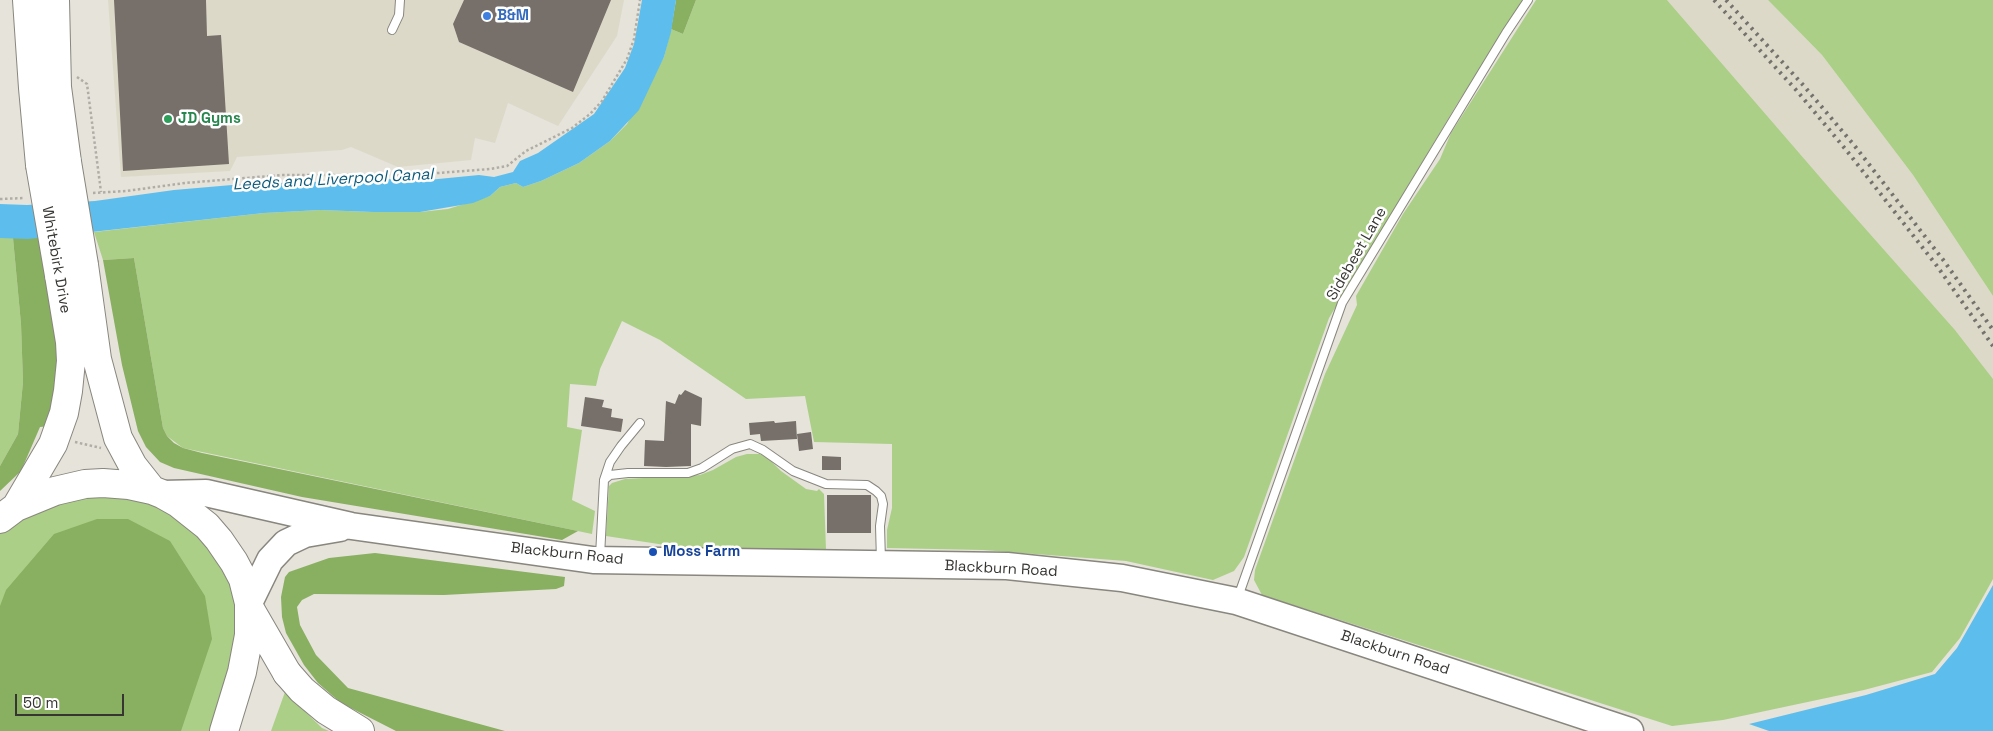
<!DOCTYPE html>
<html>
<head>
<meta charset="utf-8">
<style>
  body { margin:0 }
  #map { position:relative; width:1993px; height:731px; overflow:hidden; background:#e5e3da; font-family:"Space Grotesk",sans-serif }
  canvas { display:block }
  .scale { position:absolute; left:15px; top:694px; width:109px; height:22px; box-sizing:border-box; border:2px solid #363532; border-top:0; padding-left:6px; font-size:15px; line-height:18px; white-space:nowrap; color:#363532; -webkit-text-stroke:4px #fff; paint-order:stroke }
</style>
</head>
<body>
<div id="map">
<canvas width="1993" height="731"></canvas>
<div class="scale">50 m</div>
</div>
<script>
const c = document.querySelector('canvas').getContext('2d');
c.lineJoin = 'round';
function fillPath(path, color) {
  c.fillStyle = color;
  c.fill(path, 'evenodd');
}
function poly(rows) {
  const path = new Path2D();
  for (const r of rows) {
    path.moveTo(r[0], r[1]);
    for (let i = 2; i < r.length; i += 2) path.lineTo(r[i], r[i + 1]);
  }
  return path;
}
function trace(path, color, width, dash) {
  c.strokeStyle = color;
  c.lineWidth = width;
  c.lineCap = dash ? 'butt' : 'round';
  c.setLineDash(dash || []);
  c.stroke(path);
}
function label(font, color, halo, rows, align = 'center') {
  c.font = font + ' "Space Grotesk",sans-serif';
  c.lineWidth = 5;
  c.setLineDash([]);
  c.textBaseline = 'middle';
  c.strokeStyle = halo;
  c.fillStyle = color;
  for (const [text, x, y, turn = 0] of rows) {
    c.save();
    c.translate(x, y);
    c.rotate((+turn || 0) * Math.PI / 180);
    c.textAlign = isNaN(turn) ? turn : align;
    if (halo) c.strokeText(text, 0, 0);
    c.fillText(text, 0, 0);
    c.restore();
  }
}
const built = poly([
  [108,0,624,0,617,36,558,126,508,103,495,143,475,138,471,160,398,167,351,147,342,150,237,157,230,171,121,177],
  [1667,0,1768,0,1822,55,1913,175,1993,296,1993,379,1955,330,1832,191]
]);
const green = poly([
  [696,0,1526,0,1457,104,1329,318,1244,557,1234,571,1213,580,1126,561,983,550,887,548,887,530,892,508,892,444,814,442,805,396,746,399,660,340,622,321,600,369,596,386,570,384,567,427,582,430,572,500,595,511,592,534,183,448,167,436,163,428,134,258,103,260,94,232,264,213,320,210,373,212,420,212,448,209,490,196,500,187,516,183,523,187,541,181,579,163,610,141,627,124,664,57,671,29,683,34],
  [1536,0,1667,0,1832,191,1955,330,1993,379,1993,579,1960,638,1932,672,1864,690,1723,720,1672,726,1262,595,1254,580,1255,570,1325,374,1357,305,1356,296,1403,214,1440,159,1451,133],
  [1768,0,1993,0,1993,296,1913,175,1822,55],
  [0,238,13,238,21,324,23,382,18,434,0,466],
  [747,454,760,454,770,460,781,471,806,489,817,491,819,489,824,494,826,550,698,550,606,536,609,486,612,483,625,479,700,475,713,470,736,457],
  [152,490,243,579,223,731,0,731,0,519,38,497],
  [285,692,322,728,329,731,271,731]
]);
const forest = poly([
  [676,0,696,0,683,34,671,29],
  [42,237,62,336,51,426,40,427,21,471,0,491,0,466,18,434,23,382,21,324,13,238],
  [134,258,163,428,167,436,174,443,183,448,202,453,578,531,562,540,302,497,174,468,160,462,146,447,138,431,122,365,103,260],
  [97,519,128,519,170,541,205,596,212,639,181,731,0,731,0,606,6,590,54,534],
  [375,553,565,577,564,586,556,589,444,595,314,594,302,600,297,607,300,625,316,655,348,688,505,731,396,731,341,703,318,683,304,665,286,633,282,617,281,597,285,577,289,572,329,558]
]);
const water = poly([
  [642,0,676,0,671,32,664,57,639,110,610,141,579,163,541,181,523,187,516,183,500,187,490,196,473,203,420,212,373,212,320,210,264,213,28,239,0,238,0,204,27,205,95,201,174,190,232,185,393,179,428,180,479,175,494,177,513,172,520,161,538,153,594,114,625,68,634,44],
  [1993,585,1993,731,1769,731,1749,724,1866,695,1935,674,1957,648]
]);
const building = poly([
  [114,0,206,0,207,36,221,35,229,164,123,171],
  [464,0,611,0,573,92,459,42,453,24],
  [685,390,702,398,701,426,691,424,691,466,666,467,644,466,645,440,664,441,666,401,675,404,679,394,681,395],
  [585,397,604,400,602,407,612,409,611,417,623,419,621,432,581,426],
  [774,421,775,423,796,421,797,439,761,441,760,434,750,435,749,423],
  [811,432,813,449,799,451,797,434],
  [822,456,841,457,841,470,822,470],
  [827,495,871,495,871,533,827,533]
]);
const path = poly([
  [77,77,87,84,101,192],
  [93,193,126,191,185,183,282,175,412,175,490,169,507,166,526,151,572,128,590,114,602,101,627,59,634,39,640,0],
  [0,199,25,198],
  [75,442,101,448]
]);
const service = poly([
  [392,30,399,15,400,0],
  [604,480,610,462,621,446,640,423],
  [600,556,604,480,610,475,628,473,688,473,702,468,732,449,750,444,763,450,793,471,826,484,867,485,876,491,881,496,883,504,880,526,881,561],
  [1238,597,1342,303,1506,33,1528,0]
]);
const primary = poly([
  [162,494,206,493,351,526,593,560,1007,566,1122,578,1236,601,1630,731],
  [249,603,270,560,286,543,305,534,340,528]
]);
const trunk = poly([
  [27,0,33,88,40,165],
  [55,0,57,87,67,162],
  [84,265,97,359,118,438,133,466,152,490],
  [16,507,53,444,64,413,68,391,71,361,70,342,59,275],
  [0,519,16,507,55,491,85,484,103,483,129,485,152,490,162,494,178,503,207,526,219,540,234,562,243,579,249,603,249,635,242,672,224,731],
  [250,609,287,673]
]);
const motorway = poly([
  [287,673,302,690,326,710,360,731]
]);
const rail = poly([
  [1714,0,1797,91,1847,151,1937,266,1993,346],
  [1726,0,1804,86,1854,145,1944,261,1993,330]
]);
const trunkBridge = poly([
  [67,162,84,265],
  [40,165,59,275]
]);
const markers = [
  [487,16,5,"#3f7fe0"],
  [168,119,5,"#2e9e5b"],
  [653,552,5,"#1a4fb4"]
];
const shopNames = [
  ["B&M",497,16]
];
const leisureNames = [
  ["JD Gyms",178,119]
];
const streetNames = [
  ["Sidebeet Lane",1357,254,-60],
  ["Whitebirk Drive",56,260,80],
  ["Blackburn Road",567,554,6],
  ["Blackburn Road",1001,569,3],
  ["Blackburn Road",1395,653,18]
];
const transitNames = [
  ["Moss Farm",663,552]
];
const waterNames = [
  ["Leeds and Liverpool Canal",333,180,-3]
];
fillPath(built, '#ddd9c9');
fillPath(green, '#abcf87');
fillPath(forest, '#89af61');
fillPath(water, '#5dbeed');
fillPath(building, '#766f6a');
trace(service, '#88867e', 10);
trace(primary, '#88867e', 29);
trace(trunk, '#88867e', 30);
trace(motorway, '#88867e', 30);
trace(path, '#afada6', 2.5, [2.5, 2.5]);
trace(service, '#fff', 8);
trace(primary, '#fff', 26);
trace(trunk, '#fff', 28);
trace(motorway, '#fff', 28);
trace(rail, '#74726d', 4, [2.5, 5]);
trace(trunkBridge, '#88867e', 30, []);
trace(trunkBridge, '#fff', 28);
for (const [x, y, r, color] of markers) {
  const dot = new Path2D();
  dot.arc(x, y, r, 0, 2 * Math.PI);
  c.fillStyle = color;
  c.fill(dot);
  trace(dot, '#fff', 2);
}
label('bold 15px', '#366cbe', '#fff', shopNames, 'left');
label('bold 15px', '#27864d', '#fff', leisureNames, 'left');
label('15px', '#363532', '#fff', streetNames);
label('bold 15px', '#164399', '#fff', transitNames, 'left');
label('italic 16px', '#0e5c7c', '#fff', waterNames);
</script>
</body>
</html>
